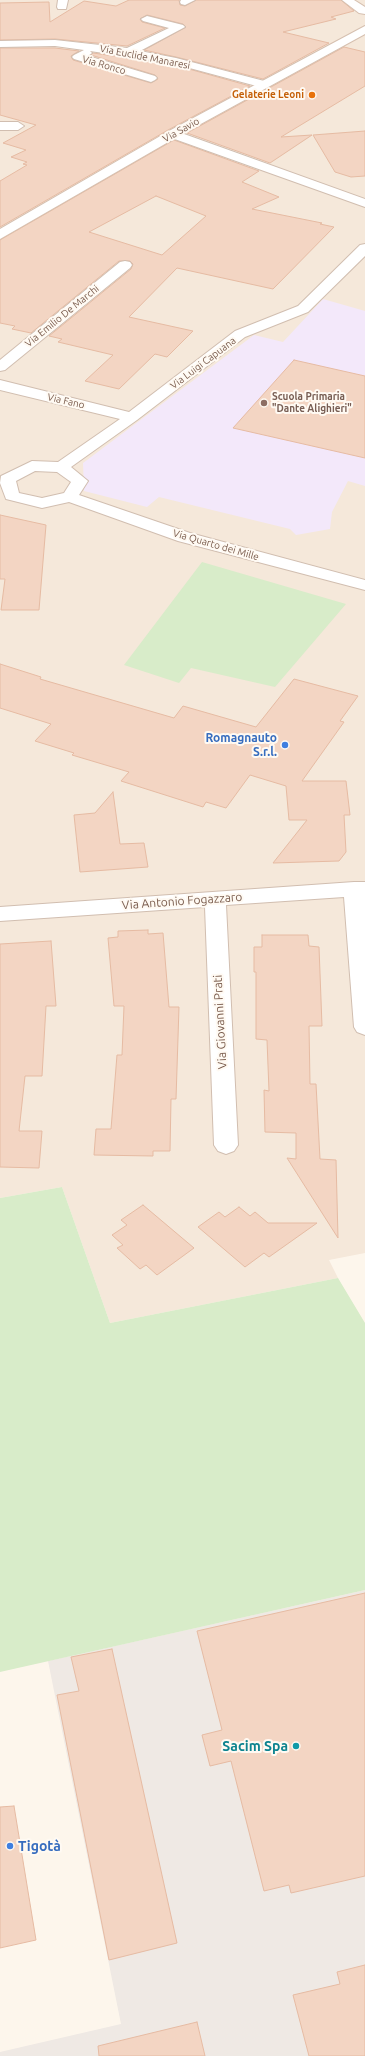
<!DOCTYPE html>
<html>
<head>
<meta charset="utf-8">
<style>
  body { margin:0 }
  canvas { display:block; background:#fdf6ec }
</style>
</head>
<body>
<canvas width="365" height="2056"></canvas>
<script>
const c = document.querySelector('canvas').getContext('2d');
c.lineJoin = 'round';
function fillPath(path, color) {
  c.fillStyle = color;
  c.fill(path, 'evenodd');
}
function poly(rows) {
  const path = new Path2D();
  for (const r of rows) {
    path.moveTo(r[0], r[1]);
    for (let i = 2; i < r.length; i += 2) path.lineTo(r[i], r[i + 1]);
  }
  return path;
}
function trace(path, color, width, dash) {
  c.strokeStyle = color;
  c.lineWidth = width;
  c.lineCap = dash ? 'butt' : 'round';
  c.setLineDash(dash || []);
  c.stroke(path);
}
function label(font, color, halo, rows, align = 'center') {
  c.font = font + ' Ubuntu,sans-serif';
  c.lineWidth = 4;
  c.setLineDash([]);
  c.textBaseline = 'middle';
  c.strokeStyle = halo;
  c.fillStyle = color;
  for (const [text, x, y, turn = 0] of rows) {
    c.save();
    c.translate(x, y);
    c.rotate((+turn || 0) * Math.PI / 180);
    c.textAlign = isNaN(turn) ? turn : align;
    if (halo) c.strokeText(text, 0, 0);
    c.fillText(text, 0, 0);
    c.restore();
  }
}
const residential = poly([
  [0,0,365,0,365,1253,329,1260,338,1278,110,1323,62,1187,0,1198]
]);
const industrial = poly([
  [365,1590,365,2056,0,2056,0,2052,121,2024,48,1661]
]);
const education = poly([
  [323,299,365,311,365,486,348,481,332,512,330,529,296,535,290,529,159,497,147,507,84,491,83,463,254,335,283,342]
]);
const green = poly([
  [202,562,346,604,275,687,191,668,179,683,124,665],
  [62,1187,110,1323,338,1278,365,1323,365,1590,0,1672,0,1198]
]);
const building = poly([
  [129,0,179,0,180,5,185,6,196,0,341,0,354,11,331,17,336,19,283,32,329,43,263,79,176,57,144,50,186,27,183,24,147,15,140,19,142,22,165,28,127,46,55,39,0,40,0,3,49,2,50,22,84,1,116,6,129,0],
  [344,47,365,52,365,86,281,137,312,135,270,163,187,133,344,47],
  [0,48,55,48,79,51,71,56,73,60,151,83,158,79,155,75,91,55,93,53,171,64,250,86,168,130,0,227,0,181,27,165,23,164,27,162,11,157,26,150,3,143,36,125,0,115,0,48],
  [365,131,365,176,351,177,335,172,313,135,365,131],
  [174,140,259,171,242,182,279,197,252,209,322,223,320,224,334,227,273,289,177,268,129,317,193,331,167,357,155,354,119,389,85,381,113,355,58,342,62,339,49,336,131,269,133,264,130,261,119,261,31,333,12,329,15,326,0,323,0,240,174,140],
  [156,196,206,216,162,255,89,232,156,196],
  [294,360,365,376,365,458,233,428,294,360],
  [0,515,46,525,39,610,1,610,5,579,0,579,0,515],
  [0,664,41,677,40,679,174,718,183,706,256,727,294,679,358,696,340,721,344,722,302,781,346,781,350,815,344,815,346,852,339,861,273,863,307,820,289,820,286,786,250,775,226,808,206,802,203,807,121,781,129,772,72,755,74,753,35,741,51,724,0,708,0,664],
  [113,792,120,844,144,843,148,867,80,872,74,815,95,813,113,792],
  [148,930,148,934,163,933,169,1007,179,1007,176,1099,171,1099,170,1151,153,1151,153,1156,94,1155,96,1129,111,1129,117,1055,122,1055,124,1006,114,1006,108,938,118,937,118,931,148,930],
  [262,935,308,935,309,946,319,947,322,1026,309,1026,310,1084,316,1084,320,1159,336,1160,338,1238,287,1158,296,1159,296,1133,265,1132,264,1090,269,1091,267,1040,256,1039,256,972,254,972,254,947,262,947,262,935],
  [51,941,56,1006,46,1006,42,1076,25,1076,19,1131,42,1131,39,1168,0,1167,0,944,51,941],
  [143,1205,194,1248,157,1275,146,1265,140,1269,117,1248,123,1245,112,1235,127,1225,121,1220,143,1205],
  [239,1207,250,1216,255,1212,268,1223,317,1223,269,1257,264,1253,245,1267,198,1227,219,1212,225,1217,239,1207],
  [365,1593,365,1876,291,1893,289,1885,264,1891,231,1761,210,1766,202,1735,222,1730,197,1631,365,1593],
  [112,1649,177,1943,109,1960,57,1695,79,1691,71,1657,112,1649],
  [14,1806,36,1940,0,1948,0,1807,14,1806],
  [365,1965,365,2056,309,2056,293,1995,340,1984,337,1972,365,1965],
  [197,2022,205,2056,99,2056,98,2046,197,2022]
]);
const street = poly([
  [58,0,68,0,66,9,58,9,57,7,58,0],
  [181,0,195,0,185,5,181,4,180,2,181,0],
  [147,16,183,25,185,27,140,51,176,58,268,82,270,84,264,88,171,63,90,51,92,53,88,56,155,76,157,78,155,80,151,82,74,59,72,57,74,55,84,50,55,46,0,47,0,41,55,40,127,48,169,28,143,21,141,19,147,16],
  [0,122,18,122,24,126,18,130,0,130,0,122],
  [173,130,365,199,365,207,169,137,167,134,173,130],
  [365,244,365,256,308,312,245,337,137,420,71,467,88,481,79,495,190,533,365,580,365,590,178,541,69,502,42,508,6,499,0,483,1,476,32,461,58,462,120,419,0,390,0,380,129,412,235,331,298,306,360,245,365,244],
  [35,471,57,472,71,482,64,493,42,498,19,493,16,481,35,471],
  [125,261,130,262,132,265,130,268,5,370,0,371,0,360,120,262,125,261],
  [354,882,365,882,365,1035,357,1032,354,1027,344,897,226,905,238,1145,234,1151,226,1154,218,1151,214,1145,205,907,0,921,0,907,354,882]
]);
const secondary = poly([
  [342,0,354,0,365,7,365,14,359,13,342,0],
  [365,26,365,34,177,137,0,239,0,229,169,131,365,26]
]);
const markers = [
  [312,95,4,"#e8710a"],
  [264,403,4,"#8d6e63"],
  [285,745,4,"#3f7fe0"],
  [296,1746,4,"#0f9aa8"],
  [10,1846,4,"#3f7fe0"]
];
const farStreetnames = [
  ["Via Euclide Manaresi",145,57,11],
  ["Via Ronco",104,65,16],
  ["Via Savio",181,130,-29],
  ["Via Emilio De Marchi",62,316,-39],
  ["Via Luigi Capuana",203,363,-37],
  ["Via Fano",66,401,13],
  ["Via Quarto dei Mille",216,545,16]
];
const farFoodnames = [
  ["Gelaterie Leoni",304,95]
];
const farEducationnames = [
  ["Scuola Primaria",272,397],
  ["\"Dante Alighieri\"",272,409]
];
const shopNames = [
  ["Romagnauto",277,738],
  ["S.r.l.",277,752]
];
const streetNames = [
  ["Via Antonio Fogazzaro",182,901,-4],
  ["Via Giovanni Prati",220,1022,-93]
];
const nearCulturenames = [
  ["Sacim Spa",288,1746]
];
const nearShopnames = [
  ["Tigotà",18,1846]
];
fillPath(residential, '#f5e8da');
fillPath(industrial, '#efe9e4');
fillPath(education, '#f3e8fa');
fillPath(green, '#d8ecc9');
fillPath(building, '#f3d5c3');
trace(building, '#e6bba3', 1);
trace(street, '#d1beb0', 2);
trace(secondary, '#d6c0b0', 2);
fillPath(street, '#fff');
fillPath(secondary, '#fff');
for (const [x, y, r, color] of markers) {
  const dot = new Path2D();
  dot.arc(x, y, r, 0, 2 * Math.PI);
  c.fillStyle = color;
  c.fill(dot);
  trace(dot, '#fffaf3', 1.5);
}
label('10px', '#7a5c4d', '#fffaf3', farStreetnames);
label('bold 10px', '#c56008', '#fffaf3', farFoodnames, 'right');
label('bold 10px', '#785e54', '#fffaf3', farEducationnames, 'left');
label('bold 12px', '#366cbe', '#fffaf3', shopNames, 'right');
label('12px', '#7a5c4d', '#fffaf3', streetNames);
label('bold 14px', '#0d838f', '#fffaf3', nearCulturenames, 'right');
label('bold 14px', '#366cbe', '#fffaf3', nearShopnames, 'left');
</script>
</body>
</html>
